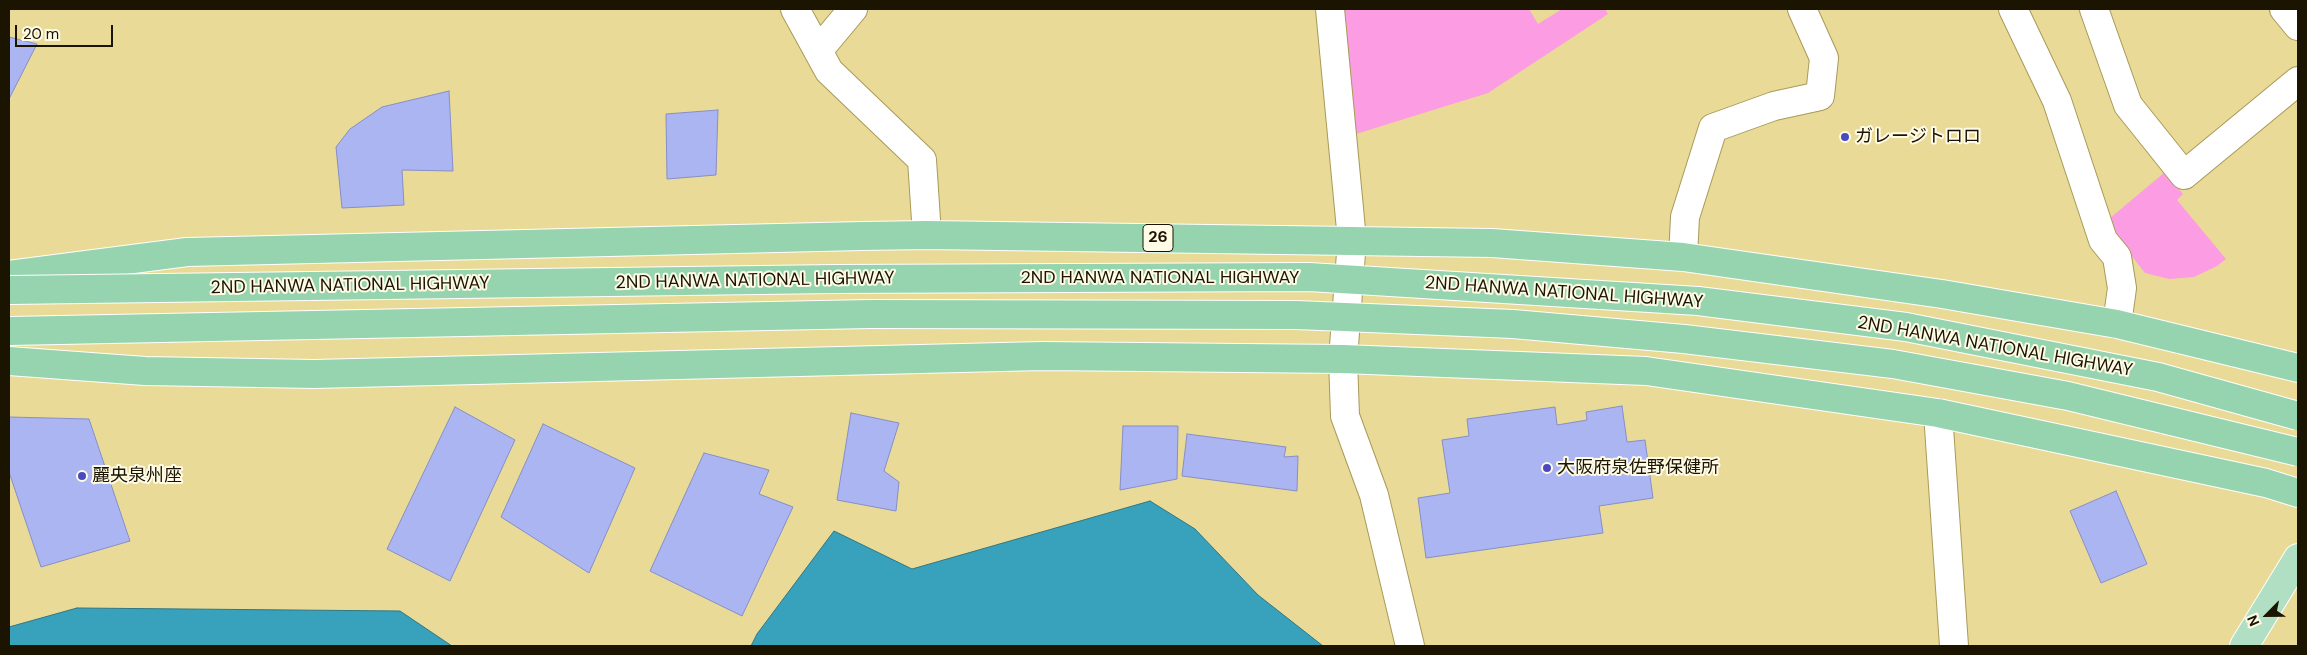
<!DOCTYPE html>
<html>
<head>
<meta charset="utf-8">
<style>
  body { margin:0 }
  #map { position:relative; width:2307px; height:655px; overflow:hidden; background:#e9da97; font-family:"DM Sans",sans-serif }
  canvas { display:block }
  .frame { position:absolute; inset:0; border:10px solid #1a1400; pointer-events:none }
  .north { position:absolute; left:2242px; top:590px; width:50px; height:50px; -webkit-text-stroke:4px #fffbe7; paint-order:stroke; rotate:247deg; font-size:14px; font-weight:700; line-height:20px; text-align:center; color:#1a1400 }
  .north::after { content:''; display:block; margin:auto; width:18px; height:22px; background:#1a1400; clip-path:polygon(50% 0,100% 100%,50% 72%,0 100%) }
  .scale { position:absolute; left:15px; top:25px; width:98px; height:22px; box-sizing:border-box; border:2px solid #1a1400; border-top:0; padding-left:6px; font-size:15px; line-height:18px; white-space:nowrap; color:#1a1400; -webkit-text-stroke:4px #fffbe7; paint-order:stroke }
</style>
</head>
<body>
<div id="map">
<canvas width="2307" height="655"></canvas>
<div class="frame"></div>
<div class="north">N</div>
<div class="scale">20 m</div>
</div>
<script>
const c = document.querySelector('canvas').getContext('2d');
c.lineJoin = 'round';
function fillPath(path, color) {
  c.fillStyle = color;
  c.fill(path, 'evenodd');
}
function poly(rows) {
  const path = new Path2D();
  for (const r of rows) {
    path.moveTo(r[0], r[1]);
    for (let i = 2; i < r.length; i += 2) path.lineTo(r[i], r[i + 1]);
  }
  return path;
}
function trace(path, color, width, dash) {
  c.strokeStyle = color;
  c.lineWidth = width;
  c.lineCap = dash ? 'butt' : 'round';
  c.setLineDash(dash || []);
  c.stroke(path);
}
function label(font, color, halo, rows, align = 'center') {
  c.font = font + ' "DM Sans","Noto Sans JP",sans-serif';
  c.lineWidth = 4;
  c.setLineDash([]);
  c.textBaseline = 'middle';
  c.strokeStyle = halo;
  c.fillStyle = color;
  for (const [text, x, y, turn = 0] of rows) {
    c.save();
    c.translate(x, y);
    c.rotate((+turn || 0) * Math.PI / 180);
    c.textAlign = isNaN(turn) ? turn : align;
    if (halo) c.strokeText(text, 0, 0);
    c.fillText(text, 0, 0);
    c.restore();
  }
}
const green = poly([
  [1342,9,1529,9,1538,24,1562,9,1605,9,1608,14,1488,93,1356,134],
  [2165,172,2183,194,2177,200,2226,259,2217,266,2194,277,2169,279,2145,273,2113,232,2109,219]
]);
const water = poly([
  [1150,501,1195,529,1258,595,1323,646,751,646,757,634,834,531,912,569,1150,501],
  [77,608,400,611,452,646,9,646,9,627,77,608]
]);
const building = poly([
  [9,37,37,44,9,99,9,37],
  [449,91,453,171,402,170,404,205,342,208,336,147,350,129,382,107,449,91],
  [718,110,716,175,667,179,666,114,718,110],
  [1622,406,1627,442,1645,440,1653,498,1599,506,1603,533,1426,558,1418,498,1450,493,1442,440,1469,436,1467,419,1555,407,1557,425,1587,420,1586,412,1622,406],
  [455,407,515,440,450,581,387,549,455,407],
  [851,413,899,423,884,471,899,482,896,511,837,500,851,413],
  [9,417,89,419,130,541,41,567,9,472,9,417],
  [543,424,635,468,589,573,501,517,543,424],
  [1123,426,1178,426,1177,479,1120,490,1123,426],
  [1187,434,1286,447,1284,457,1298,456,1297,491,1182,476,1187,434],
  [704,453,769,470,759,494,793,507,742,616,650,571,704,453],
  [2116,491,2147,564,2101,583,2070,511,2116,491]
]);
const minor = poly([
  [795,9,829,71,922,160,927,235],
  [1330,9,1352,240,1343,359,1345,416,1374,495,1410,646],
  [2013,9,2057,101,2103,240,2117,257,2122,288,2117,324],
  [2094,9,2128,105,2184,175,2298,81],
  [2284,9,2298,26],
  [818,51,853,9],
  [1683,257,1685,217,1713,128,1774,106,1820,96,1824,58,1802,9],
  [1938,413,1954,646]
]);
const primary = poly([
  [2244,646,2298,558]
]);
const trunk = poly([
  [9,275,187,252,862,236,927,235,1492,243,1683,257,1942,294,2117,324,2298,368],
  [9,361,145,371,314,374,1042,356,1343,359,1646,371,1938,413,2266,483,2298,493]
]);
const trunkBridge = poly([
  [9,290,836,279,1309,277,1698,301,1906,327,2158,377,2298,416],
  [9,331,870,314,1296,315,1513,324,1684,339,1893,364,2068,396,2298,452]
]);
const markers = [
  [1845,137,5,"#4a4ac0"],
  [1547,468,5,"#4a4ac0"],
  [82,476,5,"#4a4ac0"]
];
const shields = [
  [1158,238,30]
];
const shieldNames = [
  ["26",1158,238]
];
const poiNames = [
  ["ガレージトロロ",1855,137],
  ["大阪府泉佐野保健所",1557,468],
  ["麗央泉州座",92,476]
];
const streetNames = [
  ["2ND HANWA NATIONAL HIGHWAY",1160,278],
  ["2ND HANWA NATIONAL HIGHWAY",755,281,-1],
  ["2ND HANWA NATIONAL HIGHWAY",350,286,-1],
  ["2ND HANWA NATIONAL HIGHWAY",1564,293,4],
  ["2ND HANWA NATIONAL HIGHWAY",1995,347,10]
];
fillPath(green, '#fc9ce3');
fillPath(water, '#38a1bb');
trace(water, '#2f7783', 1);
fillPath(building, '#abb5f1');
trace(building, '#858ec8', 1);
trace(minor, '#a89a58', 30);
trace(primary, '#fff', 30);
trace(trunk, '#fff', 30);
trace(minor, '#fff', 28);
trace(primary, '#b0dfc3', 28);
trace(trunk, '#96d4af', 28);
trace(trunkBridge, '#fff', 30, []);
trace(trunkBridge, '#96d4af', 28);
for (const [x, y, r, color] of markers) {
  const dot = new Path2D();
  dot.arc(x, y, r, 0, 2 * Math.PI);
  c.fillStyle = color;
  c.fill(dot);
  trace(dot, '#fffbe7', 2);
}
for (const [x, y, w] of shields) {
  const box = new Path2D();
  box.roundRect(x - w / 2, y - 13.5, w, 27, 4);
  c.fillStyle = '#fffbe7';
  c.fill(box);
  trace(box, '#1a1400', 1);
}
label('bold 16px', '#1a1400', null, shieldNames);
label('18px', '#1a1400', '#fffbe7', poiNames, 'left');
label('18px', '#1a1400', '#fffbe7', streetNames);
</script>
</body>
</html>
